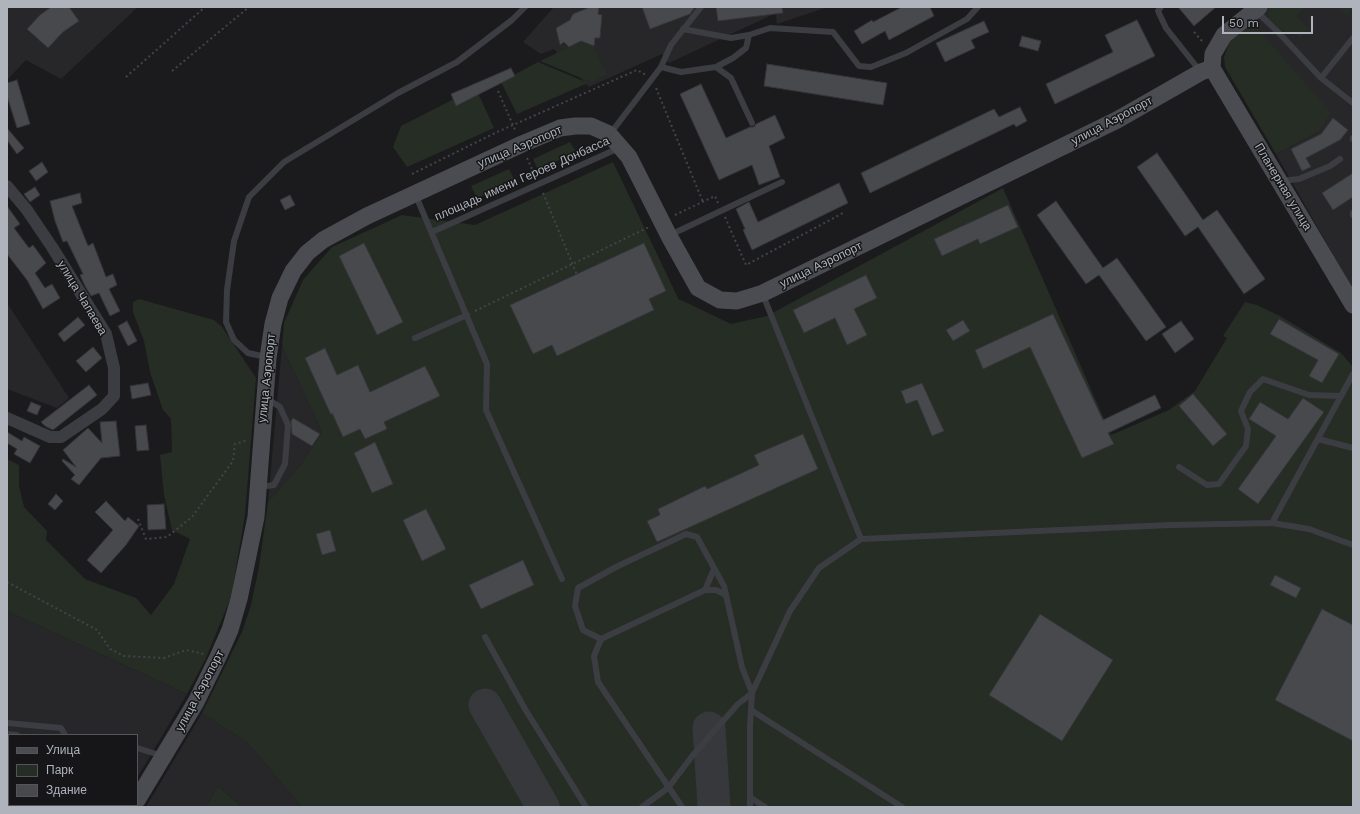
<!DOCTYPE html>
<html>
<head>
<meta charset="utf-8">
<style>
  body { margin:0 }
  #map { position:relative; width:1360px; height:814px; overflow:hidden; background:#1b1b1d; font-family:"Work Sans",sans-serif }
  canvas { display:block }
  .frame { position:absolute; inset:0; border:8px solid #aeb3bc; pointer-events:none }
  .legend { position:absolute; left:8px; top:734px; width:130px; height:72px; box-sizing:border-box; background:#161618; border:1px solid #53555a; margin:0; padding:5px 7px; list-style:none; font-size:12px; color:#aeb3bc }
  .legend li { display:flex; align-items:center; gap:8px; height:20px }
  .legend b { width:20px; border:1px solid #53555a }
  .scale { position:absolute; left:1222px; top:16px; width:91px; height:18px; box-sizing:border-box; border:2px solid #aeb3bc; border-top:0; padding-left:5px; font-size:12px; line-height:14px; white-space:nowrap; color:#aeb3bc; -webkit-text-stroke:3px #161618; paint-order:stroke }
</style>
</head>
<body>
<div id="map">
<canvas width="1360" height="814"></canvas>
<div class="frame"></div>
<ul class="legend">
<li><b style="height:5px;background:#4a4c52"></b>Улица</li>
<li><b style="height:11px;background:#252d25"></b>Парк</li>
<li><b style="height:11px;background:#48494d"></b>Здание</li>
</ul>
<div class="scale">50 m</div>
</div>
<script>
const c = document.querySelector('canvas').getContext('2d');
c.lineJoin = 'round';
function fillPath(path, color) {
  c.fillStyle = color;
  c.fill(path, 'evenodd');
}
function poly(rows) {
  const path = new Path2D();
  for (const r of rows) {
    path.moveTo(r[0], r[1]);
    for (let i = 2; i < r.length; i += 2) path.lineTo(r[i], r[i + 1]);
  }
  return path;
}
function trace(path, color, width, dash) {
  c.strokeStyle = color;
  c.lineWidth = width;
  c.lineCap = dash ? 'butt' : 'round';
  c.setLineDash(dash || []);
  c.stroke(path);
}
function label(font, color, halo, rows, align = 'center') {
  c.font = font + ' "Work Sans",sans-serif';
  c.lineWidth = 3;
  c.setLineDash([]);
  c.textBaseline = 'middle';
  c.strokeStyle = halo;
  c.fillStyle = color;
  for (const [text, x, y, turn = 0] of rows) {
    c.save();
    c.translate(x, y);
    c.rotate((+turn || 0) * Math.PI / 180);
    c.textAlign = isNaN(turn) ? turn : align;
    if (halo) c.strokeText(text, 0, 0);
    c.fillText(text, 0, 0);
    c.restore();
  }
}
const built = poly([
  [7,7,138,7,61,79,26,60,7,80],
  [554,7,773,7,774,14,669,63,662,54,589,87,554,49,541,54,523,42],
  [775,7,828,7,777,24],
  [1268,7,1353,7,1353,290,1276,154,1318,132,1251,21],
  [7,303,69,398,57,408,7,389],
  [282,346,322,432,302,463,268,502],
  [7,611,187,694,137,778,137,735,9,735,9,805,120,805,119,807,7,807],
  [202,713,247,742,302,807,242,807,218,786,206,807,146,807]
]);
const green = poly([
  [1269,7,1306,7,1296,16,1309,29,1299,38,1293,31,1288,35,1269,19,1268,15],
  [1337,7,1353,7,1347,16],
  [1251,21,1331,113,1318,132,1276,154,1225,67,1224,57,1230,41],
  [580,42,593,46,607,75,591,82,540,61],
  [538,62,588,83,517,114,501,82],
  [478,93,494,128,407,167,393,147,401,126,454,99],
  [570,142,576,152,538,170,533,159],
  [613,162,679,300,681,300,731,324,767,316,1003,188,1111,435,1169,410,1195,391,1227,338,1223,336,1245,302,1257,305,1280,316,1341,353,1353,367,1353,807,302,807,247,742,202,713,242,632,251,605,259,567,268,502,302,463,322,432,282,346,284,323,303,280,332,247,402,215,475,225],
  [509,169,515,181,477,198,471,186],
  [139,299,214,320,222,327,256,378,245,515,231,597,206,658,187,694,7,611,7,459,19,465,19,486,24,507,47,531,46,540,85,579,136,598,151,615,174,584,190,539,172,530,164,495,160,455,172,452,171,419,163,410,150,372,144,341,133,312,133,302],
  [218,786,242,807,206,807]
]);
const taxiway = poly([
  [485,705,543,807],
  [709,728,714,807]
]);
const building = poly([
  [51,7,69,7,79,21,63,32,48,48,27,29,40,15,51,7],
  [590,7,599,7,598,14,602,15,600,38,595,38,594,46,581,41,569,47,564,42,560,45,556,28,570,20,573,14,590,7],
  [642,7,695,7,690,14,650,29,642,7],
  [716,7,782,7,783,13,718,21,716,7],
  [902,7,930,7,934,16,889,40,885,31,862,44,854,31,872,20,873,22,902,7],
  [1178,7,1216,7,1194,26,1178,7],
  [1137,20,1155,56,1055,104,1046,84,1113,52,1105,35,1137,20],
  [984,21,989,32,971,40,975,48,945,62,936,43,984,21],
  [1022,36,1041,41,1038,51,1019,46,1022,36],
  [767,64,887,83,883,105,764,86,767,64],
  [511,68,515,76,456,106,451,94,511,68],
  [17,80,30,124,17,128,7,96,7,83,17,80],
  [701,84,726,138,750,127,754,127,756,124,775,115,785,138,769,146,780,177,759,185,752,165,719,180,680,94,701,84],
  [1020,107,1027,121,1016,127,1014,124,870,193,861,173,994,109,999,117,1020,107],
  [1333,118,1348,130,1340,140,1306,158,1311,167,1302,171,1291,149,1321,134,1333,118],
  [7,128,24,148,17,154,7,140,7,128],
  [1157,153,1203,220,1217,210,1265,279,1244,294,1198,227,1185,236,1137,167,1157,153],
  [42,162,48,172,36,181,29,171,42,162],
  [1353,173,1353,197,1333,210,1322,193,1353,173],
  [839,183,848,203,752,250,743,230,745,229,736,209,749,202,758,222,839,183],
  [35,187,40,195,30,202,24,194,35,187],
  [80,193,82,203,72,206,88,246,93,243,106,277,113,274,117,285,109,289,120,311,110,316,99,293,91,296,85,286,80,275,83,274,67,241,63,242,55,221,50,201,80,193],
  [290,195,295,205,285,210,280,200,290,195],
  [1056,201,1103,268,1117,258,1166,327,1146,341,1099,275,1086,284,1037,215,1056,201],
  [1008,205,1018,227,980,244,978,239,942,256,934,239,1008,205],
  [7,206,20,224,14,228,29,248,33,245,46,263,35,273,45,288,52,284,60,298,43,309,27,280,7,254,7,206],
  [364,243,403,322,377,335,339,256,364,243],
  [644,243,666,291,649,299,654,310,557,356,552,345,533,354,510,305,644,243],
  [866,275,877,298,854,309,867,335,847,345,835,318,804,333,793,310,866,275],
  [1053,314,1103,420,1155,395,1161,408,1108,433,1114,444,1082,458,1030,347,983,369,975,350,1053,314],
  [78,317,85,325,64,342,58,334,78,317],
  [1279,319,1339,354,1322,383,1309,376,1318,360,1270,334,1279,319],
  [963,320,970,331,953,341,946,330,963,320],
  [127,321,137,341,128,346,118,326,127,321],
  [1181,321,1194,339,1175,353,1162,334,1181,321],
  [93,347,102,358,86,372,76,361,93,347],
  [325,348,337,375,358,365,370,392,425,366,440,396,384,422,387,429,365,439,360,429,343,437,332,413,331,415,305,358,325,348],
  [148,383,151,395,132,399,130,386,148,383],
  [922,383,944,431,932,436,917,400,906,404,901,391,922,383],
  [89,385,97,395,53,430,45,426,41,422,89,385],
  [1193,394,1227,434,1213,446,1179,406,1193,394],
  [1303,398,1324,412,1258,504,1238,489,1276,436,1249,419,1260,402,1288,419,1303,398],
  [31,402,41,406,37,415,27,411,31,402],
  [293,418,320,434,312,446,292,434,291,421,293,418],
  [116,421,120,456,101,458,79,485,71,479,75,475,62,461,63,459,76,467,63,450,88,428,102,443,100,422,116,421],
  [146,425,149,450,137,451,135,426,146,425],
  [7,432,22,441,24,437,40,446,30,463,14,454,17,449,7,443,7,432],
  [803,434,818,469,657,542,647,521,660,515,658,509,705,486,707,489,759,465,754,455,803,434],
  [375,442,393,484,372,493,354,453,375,442],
  [56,494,63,501,55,510,48,504,56,494],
  [106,501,125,521,128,517,139,526,126,545,101,573,87,560,113,530,95,512,106,501],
  [164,504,166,529,148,530,147,505,164,504],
  [426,509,446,549,422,561,403,520,426,509],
  [330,530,336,551,322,555,316,534,330,530],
  [523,560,534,585,481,609,469,585,523,560],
  [1275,575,1301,588,1296,598,1270,585,1275,575],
  [1322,609,1353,625,1353,741,1275,700,1322,609],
  [1040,614,1113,660,1062,741,989,695,1040,614]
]);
const path = poly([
  [1194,32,1202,41,1204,39],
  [172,71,249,7],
  [126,77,205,7],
  [656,88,703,202],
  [498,91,516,132],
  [527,158,535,176],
  [412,174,495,133,637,70,646,75],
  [543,193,577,275],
  [675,215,715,196,718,203],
  [725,217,746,265,843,213],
  [475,311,649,227],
  [138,519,146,539,167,537,192,517,233,461,235,444,248,440],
  [7,582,97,630,110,649,124,656,164,658,186,650,204,654]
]);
const service = poly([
  [1161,7,1158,11,1166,28,1200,71],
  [1256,11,1279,33,1321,78,1353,103],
  [683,29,731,38,749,35,770,28,833,32,859,66,871,67,906,53,967,19,978,7],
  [661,67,681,72,716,67,731,78,752,123],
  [716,67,733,58,746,48,749,35],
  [1321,78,1353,38],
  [610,134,661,67,671,45,701,7],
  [1353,138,1353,139],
  [1281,181,1299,179,1330,166,1340,159],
  [416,196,487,364,486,410,562,579],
  [1353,213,1353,215],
  [432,232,619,148],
  [670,235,782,182],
  [763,295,861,539,1171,525,1272,523,1309,529,1353,545],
  [415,338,467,315],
  [266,357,248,353,234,340,226,322,227,290,234,241,249,197,284,162,398,93,457,62,512,20,525,7],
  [1318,439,1353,448],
  [1179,467,1207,485,1219,484,1246,446,1248,429,1241,411,1250,392,1263,379,1309,395,1341,396],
  [260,487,274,485,285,464,288,425,280,407,266,398],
  [1272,523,1353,374],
  [705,590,716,590,726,595],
  [485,637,525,709,586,807],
  [601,639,594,656,598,682,682,807],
  [751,710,902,807],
  [7,723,61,728,65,735],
  [7,734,17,735],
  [137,748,163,756],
  [751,798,765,807],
  [52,807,53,805],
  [642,807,668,788,693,755,738,704,752,693,742,667,724,586,697,537,686,534,616,567,578,588,575,606,583,630,601,639,705,590,714,569],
  [750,807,750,727,752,693,790,611,819,568,861,539]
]);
const minor = poly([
  [7,186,27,210,52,247,106,334,114,368,114,396,102,409,61,437,50,437,7,418]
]);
const secondary = poly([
  [1259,7,1224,35,1213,54,1212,68,1353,305],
  [137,800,196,702,218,657,230,630,239,599,256,517,268,358,273,324,280,298,293,271,307,253,323,240,367,216,522,144,560,128,575,126,591,126,609,134,629,157,669,236,698,288,720,300,737,301,763,293,1117,120,1201,72,1212,68]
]);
const streetNames = [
  ["улица Аэропорт",1112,121,-28],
  ["улица Аэропорт",520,147,-23],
  ["площадь имени Героев Донбасса",522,179,-24],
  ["Планерная улица",1283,187,59],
  ["улица Аэропорт",821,265,-26],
  ["улица Чапаева",82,298,59],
  ["улица Аэропорт",267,378,-84],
  ["улица Аэропорт",200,691,-62]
];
fillPath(built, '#27272a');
fillPath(green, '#252d25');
trace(taxiway, '#36383b', 33);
fillPath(building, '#48494d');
trace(building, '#353539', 1);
trace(path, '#424449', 2, [2, 3]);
trace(service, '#3c3d42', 6);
trace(minor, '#3c3d42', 12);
trace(secondary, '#4a4c52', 17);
label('12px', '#aeb3bc', '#161618', streetNames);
</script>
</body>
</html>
